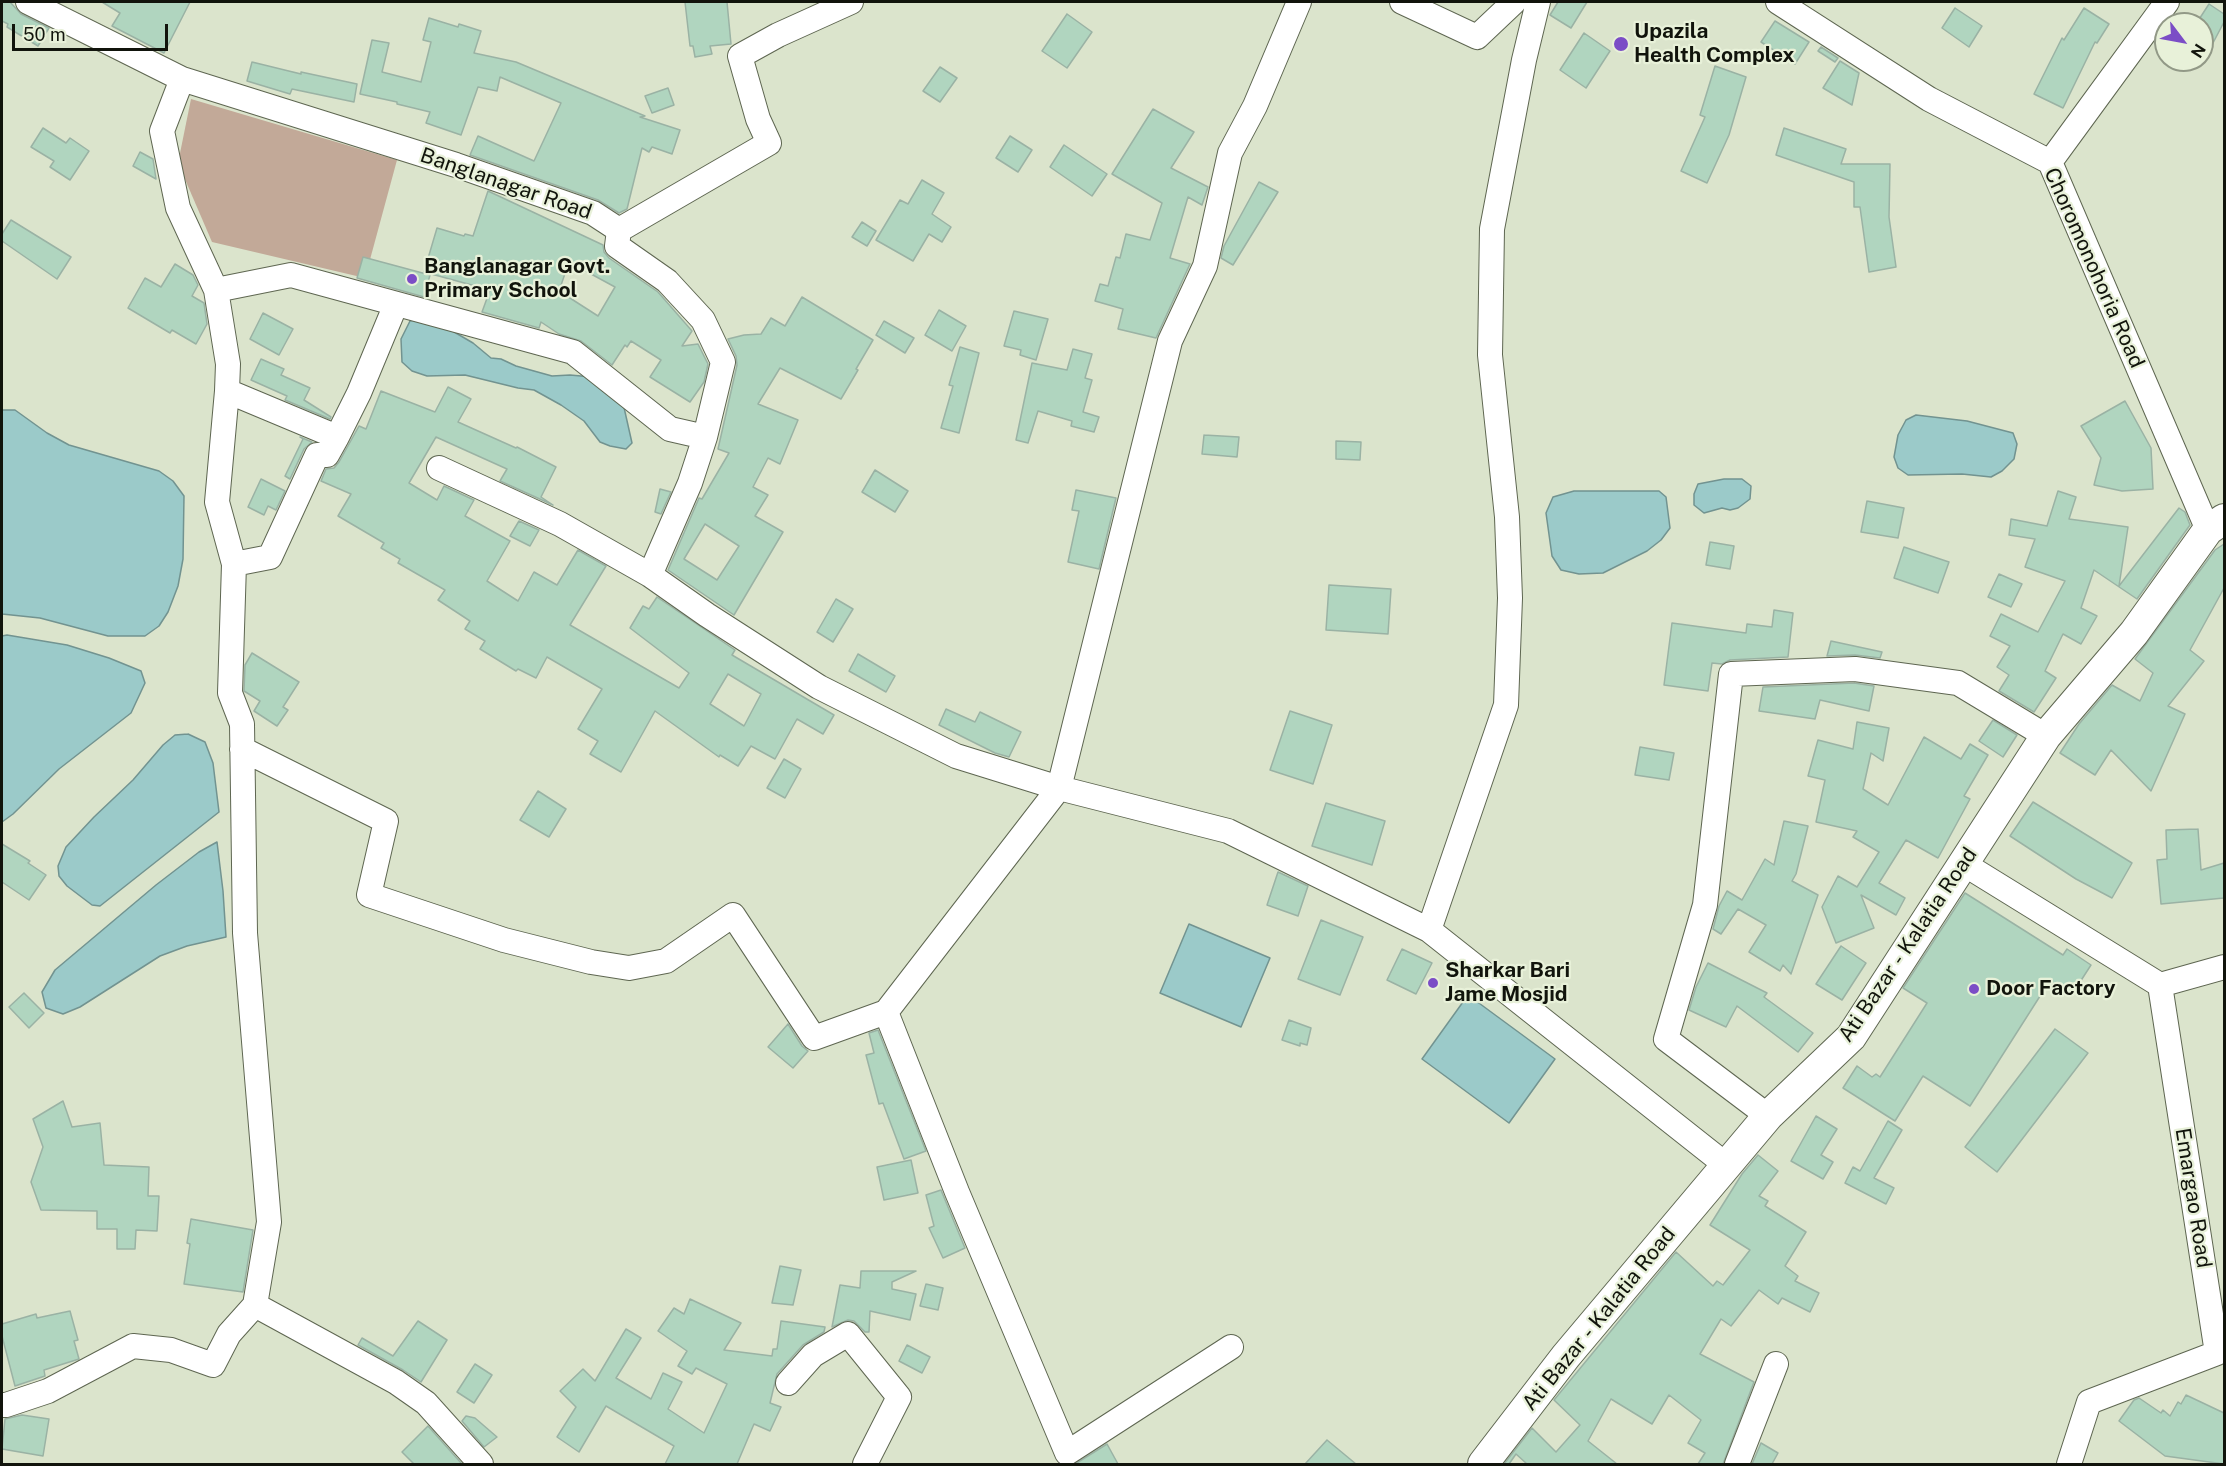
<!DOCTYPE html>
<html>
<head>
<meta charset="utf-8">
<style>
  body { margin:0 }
  #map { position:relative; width:2226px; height:1466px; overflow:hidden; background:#dbe4cc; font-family:"Public Sans",sans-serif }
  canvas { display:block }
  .frame { position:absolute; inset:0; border:3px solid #11140c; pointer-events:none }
  .north { position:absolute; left:2154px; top:12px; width:60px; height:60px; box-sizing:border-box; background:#e8f1d9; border:2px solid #929987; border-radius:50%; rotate:122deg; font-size:16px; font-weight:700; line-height:24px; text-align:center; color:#11140c }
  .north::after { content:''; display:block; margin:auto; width:21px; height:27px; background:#7b4dc6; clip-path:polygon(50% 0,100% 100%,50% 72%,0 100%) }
  .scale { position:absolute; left:12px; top:24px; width:156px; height:27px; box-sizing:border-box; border:3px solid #11140c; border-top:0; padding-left:8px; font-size:18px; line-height:21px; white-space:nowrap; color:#11140c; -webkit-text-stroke:4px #e8f1d9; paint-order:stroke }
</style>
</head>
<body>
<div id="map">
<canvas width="2226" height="1466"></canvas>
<div class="frame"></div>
<div class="north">N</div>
<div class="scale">50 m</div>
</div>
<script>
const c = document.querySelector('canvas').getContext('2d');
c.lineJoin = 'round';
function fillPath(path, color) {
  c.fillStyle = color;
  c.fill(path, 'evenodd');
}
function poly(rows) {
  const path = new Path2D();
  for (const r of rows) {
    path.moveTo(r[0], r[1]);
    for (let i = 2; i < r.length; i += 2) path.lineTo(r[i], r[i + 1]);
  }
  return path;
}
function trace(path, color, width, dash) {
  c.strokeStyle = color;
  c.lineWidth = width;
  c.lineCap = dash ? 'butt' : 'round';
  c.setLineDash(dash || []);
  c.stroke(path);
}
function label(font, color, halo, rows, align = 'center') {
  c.font = font + ' "Public Sans",sans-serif';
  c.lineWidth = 4.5;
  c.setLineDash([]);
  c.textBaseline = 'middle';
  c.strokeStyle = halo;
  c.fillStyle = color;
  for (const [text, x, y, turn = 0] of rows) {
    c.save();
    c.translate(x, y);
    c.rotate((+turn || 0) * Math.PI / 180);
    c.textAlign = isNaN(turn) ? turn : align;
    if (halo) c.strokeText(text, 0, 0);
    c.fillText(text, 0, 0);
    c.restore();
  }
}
const green = poly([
  [191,99,397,160,365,278,212,242,178,163]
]);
const water = poly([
  [418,319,449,329,473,343,491,358,501,359,516,366,552,376,570,375,592,377,623,403,632,443,626,449,610,446,600,442,584,421,561,405,534,390,518,388,465,375,427,376,412,371,402,362,401,339,410,321,418,319],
  [2,410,15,410,47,433,69,445,159,471,173,481,184,496,183,559,178,586,168,612,159,626,145,636,108,636,40,618,2,614,2,410],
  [1916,415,1967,421,2013,433,2017,444,2014,459,2002,471,1991,477,1962,474,1908,475,1898,468,1894,457,1898,435,1906,420,1916,415],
  [1724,479,1742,479,1751,486,1750,499,1738,508,1730,510,1722,508,1704,513,1694,505,1694,494,1698,484,1724,479],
  [1574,491,1659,491,1666,497,1670,528,1661,540,1647,551,1603,573,1579,574,1561,570,1552,556,1546,513,1553,497,1574,491],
  [7,635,67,645,109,658,141,671,145,683,131,713,59,769,13,814,2,822,2,636,7,635],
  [188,734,205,742,213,763,219,812,100,906,92,905,67,886,59,876,58,866,66,847,94,817,133,780,163,745,175,735,188,734],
  [217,842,223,891,226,937,187,946,160,956,80,1007,63,1014,46,1008,42,992,55,970,156,885,199,852,217,842],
  [1189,924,1270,958,1241,1027,1160,993,1189,924],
  [1468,995,1555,1059,1509,1123,1422,1059,1468,995]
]);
const building = poly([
  [2,2,10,2,21,14,49,28,38,46,7,27,8,24,2,21,2,2],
  [102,2,190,2,164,53,112,26,120,13,102,2],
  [685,2,727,2,731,44,710,46,712,54,695,57,693,46,690,46,685,2],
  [1558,2,1587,2,1571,28,1550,15,1558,2],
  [2209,4,2224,14,2224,22,2202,64,2202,24,2196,24,2209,4],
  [1955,8,1982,26,1969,47,1942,28,1955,8],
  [2084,8,2109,24,2097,43,2095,42,2063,108,2034,94,2062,38,2064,40,2084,8],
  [1067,14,1092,32,1067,68,1042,51,1067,14],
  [429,18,458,27,459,24,481,31,474,53,516,62,645,116,640,117,680,130,672,154,652,147,649,152,642,148,627,209,619,213,598,200,470,155,478,136,534,161,561,103,500,77,497,91,478,87,461,135,426,123,430,112,397,104,397,102,360,94,372,40,389,43,382,72,421,82,431,42,423,40,429,18],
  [1775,21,1809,42,1795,64,1761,42,1775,21],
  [1584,33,1610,51,1586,88,1560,70,1584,33],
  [1821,47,1838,58,1835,62,1818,51,1821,47],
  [1840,61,1859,73,1852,105,1823,88,1840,61],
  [252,62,301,74,301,72,357,84,354,102,292,89,290,94,247,81,252,62],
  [1715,66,1746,77,1729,135,1707,183,1681,171,1705,117,1700,115,1715,66],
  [940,67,957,78,940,102,923,91,940,67],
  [668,88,674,105,652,113,645,96,668,88],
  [1153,109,1194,132,1171,168,1208,187,1202,205,1188,197,1170,258,1190,264,1156,338,1118,329,1123,309,1095,301,1100,284,1108,286,1116,257,1120,258,1126,234,1150,240,1162,203,1112,174,1153,109],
  [43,128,66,143,70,138,89,151,70,180,50,167,54,161,31,147,43,128],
  [1784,128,1846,149,1841,164,1890,164,1889,217,1896,267,1869,272,1860,207,1854,207,1854,182,1776,155,1784,128],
  [1010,136,1032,150,1018,172,996,158,1010,136],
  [1064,145,1107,174,1092,196,1050,167,1064,145],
  [140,152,153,159,156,179,133,166,140,152],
  [922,180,944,193,932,214,951,227,942,242,929,234,913,261,876,240,900,200,908,204,922,180],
  [1259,182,1278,192,1233,265,1221,258,1224,246,1259,182],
  [488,191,603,245,604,252,609,258,658,292,692,331,682,346,698,344,708,364,704,382,690,402,650,377,661,360,631,341,627,347,625,345,612,365,581,341,559,334,541,322,539,328,482,312,490,290,424,272,437,228,464,236,465,234,473,236,488,191],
  [569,262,615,287,598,316,559,291,569,262],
  [11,220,71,257,57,279,2,241,2,234,11,220],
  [862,222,876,231,867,246,852,237,862,222],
  [363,257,430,275,424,297,357,278,363,257],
  [175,264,193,275,198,285,192,296,204,303,207,324,196,344,172,330,170,333,128,308,145,278,161,287,175,264],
  [802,297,873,340,856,369,858,370,841,399,780,368,758,404,798,420,780,464,768,458,753,487,768,495,755,516,783,532,734,615,668,570,699,498,702,499,729,453,718,449,737,365,736,356,728,339,744,335,761,334,771,318,785,326,802,297],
  [705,524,739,546,717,580,684,559,705,524],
  [939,310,966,326,952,351,925,335,939,310],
  [1014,311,1048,319,1036,360,1020,355,1021,350,1004,346,1014,311],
  [263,313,293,329,279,355,250,339,263,313],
  [884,321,914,338,905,353,876,335,884,321],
  [960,347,979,353,959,433,941,428,953,386,949,385,960,347],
  [1073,349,1092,354,1085,378,1092,380,1083,412,1099,417,1094,432,1071,426,1072,421,1038,411,1028,443,1016,440,1032,363,1067,370,1073,349],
  [261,359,284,369,281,375,310,388,304,400,331,417,330,419,285,400,287,396,251,380,261,359],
  [448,387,471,399,458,422,516,448,517,447,556,467,541,497,553,505,500,481,507,469,436,437,409,483,437,500,444,486,474,500,465,516,510,541,487,581,518,601,534,572,557,585,578,550,606,566,570,625,679,688,689,673,630,628,643,606,649,609,657,597,735,650,732,655,834,715,823,734,797,719,775,759,751,746,738,766,720,755,719,757,655,711,621,772,590,754,598,741,578,729,602,689,547,657,536,678,518,669,516,671,480,649,485,641,465,629,470,621,438,600,445,590,398,563,400,559,381,548,384,543,338,516,351,494,321,481,326,469,334,468,339,462,359,426,366,429,381,391,435,412,448,387],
  [728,674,761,694,744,726,710,704,728,674],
  [2125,401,2151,448,2153,489,2122,491,2094,485,2101,458,2081,426,2125,401],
  [1204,435,1239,437,1237,457,1202,454,1204,435],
  [300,437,312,442,304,449,290,479,285,476,303,439,300,437],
  [1336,441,1361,442,1360,460,1336,459,1336,441],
  [875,470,908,491,895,512,862,492,875,470],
  [261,479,285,491,276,510,268,506,264,515,248,507,261,479],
  [660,489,671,492,661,514,655,512,660,489],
  [1076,490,1116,498,1099,569,1068,562,1079,511,1072,510,1076,490],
  [2058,491,2076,497,2069,519,2128,527,2119,586,2179,508,2185,512,2190,525,2137,599,2094,570,2081,608,2097,616,2081,644,2063,634,2045,671,2056,678,2034,712,1999,691,2009,675,1997,667,2010,646,1990,636,2001,614,2038,632,2065,581,2025,567,2035,539,2009,535,2011,519,2047,526,2058,491],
  [1867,501,1904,508,1898,538,1861,532,1867,501],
  [519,521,539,530,530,546,510,536,519,521],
  [1710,542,1734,546,1730,569,1706,565,1710,542],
  [2224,544,2224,588,2190,650,2204,661,2168,706,2185,714,2151,791,2111,750,2095,775,2060,753,2079,724,2112,685,2140,701,2153,673,2135,659,2215,550,2224,544],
  [1904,547,1949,562,1938,593,1894,578,1904,547],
  [1999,574,2022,584,2011,607,1988,597,1999,574],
  [1329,585,1391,589,1388,634,1326,630,1329,585],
  [836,599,853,609,833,642,817,632,836,599],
  [1774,610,1793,613,1788,657,1730,660,1722,664,1712,663,1708,691,1664,685,1672,623,1746,633,1747,624,1772,627,1774,610],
  [1831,641,1882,652,1880,658,1855,655,1827,656,1831,641],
  [252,653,299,682,283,707,288,710,277,726,254,711,260,701,244,691,245,665,252,653],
  [858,654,895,676,886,692,849,671,858,654],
  [1854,683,1874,686,1869,711,1820,700,1815,719,1759,711,1763,687,1854,683],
  [946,709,975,722,980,712,1021,732,1009,757,995,753,939,725,946,709],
  [1290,711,1332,725,1313,784,1270,770,1290,711],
  [1993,720,2017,735,2003,757,1979,741,1993,720],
  [1857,722,1889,728,1883,761,1871,753,1863,789,1888,805,1924,737,1961,759,1970,744,1988,755,1964,796,1970,799,1938,858,1906,840,1879,883,1905,898,1896,915,1861,895,1874,928,1836,943,1822,907,1838,876,1857,887,1879,852,1853,837,1857,831,1816,822,1825,780,1808,776,1818,740,1853,749,1857,722],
  [1640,747,1674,753,1669,780,1635,775,1640,747],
  [784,759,801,769,785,798,767,788,784,759],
  [538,791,566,809,549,837,520,820,538,791],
  [2033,802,2132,863,2112,898,2076,879,2010,836,2033,802],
  [1326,803,1385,821,1372,865,1312,846,1326,803],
  [1784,821,1808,826,1796,874,1792,881,1818,895,1791,974,1783,965,1780,971,1749,952,1766,925,1738,909,1721,934,1713,929,1719,906,1727,891,1742,900,1765,859,1774,865,1784,821],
  [2198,829,2201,870,2224,863,2224,898,2161,904,2157,860,2167,859,2166,830,2198,829],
  [2,844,30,861,28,863,46,875,29,900,2,882,2,844],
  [1278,872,1308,886,1298,916,1267,905,1278,872],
  [1965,893,2063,955,2067,949,2091,965,2071,996,2049,982,1970,1106,1923,1076,1895,1121,1843,1088,1857,1066,1872,1077,1876,1074,1880,1077,1927,1003,1903,988,1965,893],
  [1321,920,1363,937,1340,995,1298,979,1321,920],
  [1841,946,1866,963,1842,1000,1816,984,1841,946],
  [1402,949,1432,963,1416,994,1387,980,1402,949],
  [1708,963,1767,993,1764,997,1813,1033,1798,1052,1737,1006,1726,1027,1689,1010,1696,987,1708,963],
  [24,993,44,1013,29,1028,9,1007,24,993],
  [1289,1020,1311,1028,1307,1045,1300,1043,1300,1046,1282,1040,1289,1020],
  [788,1024,802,1046,808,1051,793,1068,768,1047,788,1024],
  [2055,1029,2088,1053,1997,1172,1965,1147,2055,1029],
  [878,1030,926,1151,904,1159,883,1103,879,1104,866,1055,874,1053,869,1033,878,1030],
  [63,1101,72,1127,100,1123,104,1165,149,1167,148,1196,159,1196,157,1231,136,1230,135,1249,117,1249,117,1229,97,1229,97,1211,41,1210,31,1182,43,1147,33,1119,63,1101],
  [1816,1116,1837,1129,1821,1155,1833,1162,1823,1179,1791,1161,1816,1116],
  [1888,1121,1902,1130,1874,1178,1894,1188,1886,1204,1845,1183,1853,1167,1860,1171,1888,1121],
  [1758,1155,1778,1171,1759,1196,1768,1201,1765,1206,1806,1232,1785,1266,1798,1276,1795,1281,1819,1293,1810,1312,1782,1298,1778,1304,1759,1290,1731,1326,1721,1319,1700,1354,1754,1382,1723,1464,1698,1464,1705,1453,1688,1443,1701,1420,1669,1395,1652,1424,1611,1399,1588,1441,1617,1464,1527,1464,1516,1454,1509,1464,1504,1464,1532,1428,1556,1452,1580,1425,1554,1400,1676,1252,1713,1286,1717,1281,1723,1285,1750,1250,1710,1225,1742,1174,1758,1155],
  [911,1160,918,1193,884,1200,877,1167,911,1160],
  [941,1190,965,1248,943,1258,929,1228,934,1226,926,1195,941,1190],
  [191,1219,253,1230,243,1292,184,1284,190,1244,187,1243,191,1219],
  [780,1266,801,1270,793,1305,772,1303,780,1266],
  [861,1271,916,1271,892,1282,892,1289,916,1294,910,1320,870,1311,869,1332,865,1332,854,1321,848,1320,832,1327,840,1285,860,1288,861,1271],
  [926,1284,943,1288,938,1310,920,1306,926,1284],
  [690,1299,741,1323,724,1350,772,1356,773,1349,777,1349,781,1321,825,1327,824,1332,803,1345,777,1374,770,1403,781,1407,770,1431,754,1424,737,1464,665,1464,674,1446,606,1406,579,1452,557,1437,576,1407,560,1391,583,1369,595,1381,626,1329,641,1338,616,1378,651,1399,663,1373,682,1382,668,1409,704,1433,727,1384,696,1368,692,1374,678,1366,687,1351,658,1331,674,1308,684,1314,690,1299],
  [70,1311,78,1340,74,1341,79,1359,44,1370,45,1376,15,1386,2,1336,2,1324,36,1314,37,1318,70,1311],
  [418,1321,447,1340,421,1382,403,1370,358,1345,362,1338,393,1356,418,1321],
  [907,1345,930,1357,922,1373,899,1361,907,1345],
  [475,1364,492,1375,474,1403,457,1392,475,1364],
  [2186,1395,2224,1413,2224,1464,2165,1456,2119,1421,2134,1400,2139,1398,2161,1413,2163,1410,2170,1416,2178,1402,2181,1404,2186,1395],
  [22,1415,49,1419,43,1456,2,1449,5,1419,22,1415],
  [466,1416,475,1418,497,1437,484,1447,462,1421,466,1416],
  [428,1426,462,1464,414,1464,402,1452,428,1426],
  [1327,1440,1356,1464,1305,1464,1327,1440],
  [1761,1443,1778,1453,1772,1464,1752,1464,1761,1443],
  [1107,1444,1118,1464,1075,1464,1107,1444]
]);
const minor = poly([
  [28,2,182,79,456,165,593,213,619,230,617,246,667,281,703,320,723,362,705,437,690,483,650,575,707,615,819,687,956,756,1059,788,1228,831,1429,930,1726,1165],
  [1402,2,1477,37,1514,2],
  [1778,2,1929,99,2050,162,2208,530],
  [182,79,162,131,178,208,216,290,228,364,227,391,337,437,359,393,396,304],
  [2050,162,2167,2],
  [619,230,769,143,758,119,740,56,778,35,851,2],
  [216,290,291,275,573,352,670,429,705,437],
  [439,468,560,524,650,575],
  [234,564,270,557,317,455,327,455,337,437],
  [242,749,386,821,369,895,504,940,591,962,629,968,666,961,733,915,814,1038,886,1012],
  [1964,864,2160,985,2224,967],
  [1429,930,1506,705,1510,598,1507,517,1490,355,1492,229,1524,60,1538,2],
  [1768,1116,1666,1039,1705,905,1731,674,1855,669,1958,683,2046,736],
  [255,1305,396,1382,426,1403,481,1464],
  [1231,1347,1067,1453,957,1192,886,1012,1059,788,1170,341,1205,266,1230,153,1255,106,1299,2],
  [788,1383,813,1355,848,1334,899,1397,865,1464],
  [2,1405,6,1405,48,1391,133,1346,171,1350,213,1365,229,1334,255,1305,269,1222,245,933,242,724,230,693,234,564,217,502,227,391],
  [1737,1464,1776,1364],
  [2069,1464,2089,1402,2217,1353,2160,985]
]);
const major = poly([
  [1483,1464,1566,1356,1768,1116,1851,1037,2046,736,2134,633,2208,530,2224,519]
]);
const markers = [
  [1621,44,8,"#7b4dc6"],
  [412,279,6,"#7b4dc6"],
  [1433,983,6,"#7b4dc6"],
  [1974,989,6,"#7b4dc6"]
];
const poiNames = [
  ["Upazila",1634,32],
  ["Health Complex",1634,56],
  ["Banglanagar Govt.",424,267],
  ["Primary School",424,291],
  ["Sharkar Bari",1445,971],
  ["Jame Mosjid",1445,995],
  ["Door Factory",1986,989]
];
const streetNames = [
  ["Banglanagar Road",506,184,19],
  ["Choromonohoria Road",2094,268,66],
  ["Ati Bazar - Kalatia Road",1908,945,-56],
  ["Emargao Road",2193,1198,81],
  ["Ati Bazar - Kalatia Road",1599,1319,-51]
];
fillPath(green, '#c2a998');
fillPath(water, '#9bcac9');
trace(water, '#729390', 1.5);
fillPath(building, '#b0d5bf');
trace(building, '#9ab2a4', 1.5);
trace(minor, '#5e6651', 26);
trace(major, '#5e6651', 32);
trace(minor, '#fff', 24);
trace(major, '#fff', 30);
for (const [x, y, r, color] of markers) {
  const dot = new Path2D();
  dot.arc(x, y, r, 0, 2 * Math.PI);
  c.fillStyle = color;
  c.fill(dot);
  trace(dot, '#e8f1d9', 2);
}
label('bold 21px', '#11140c', '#e8f1d9', poiNames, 'left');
label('21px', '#11140c', '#e8f1d9', streetNames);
</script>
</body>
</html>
